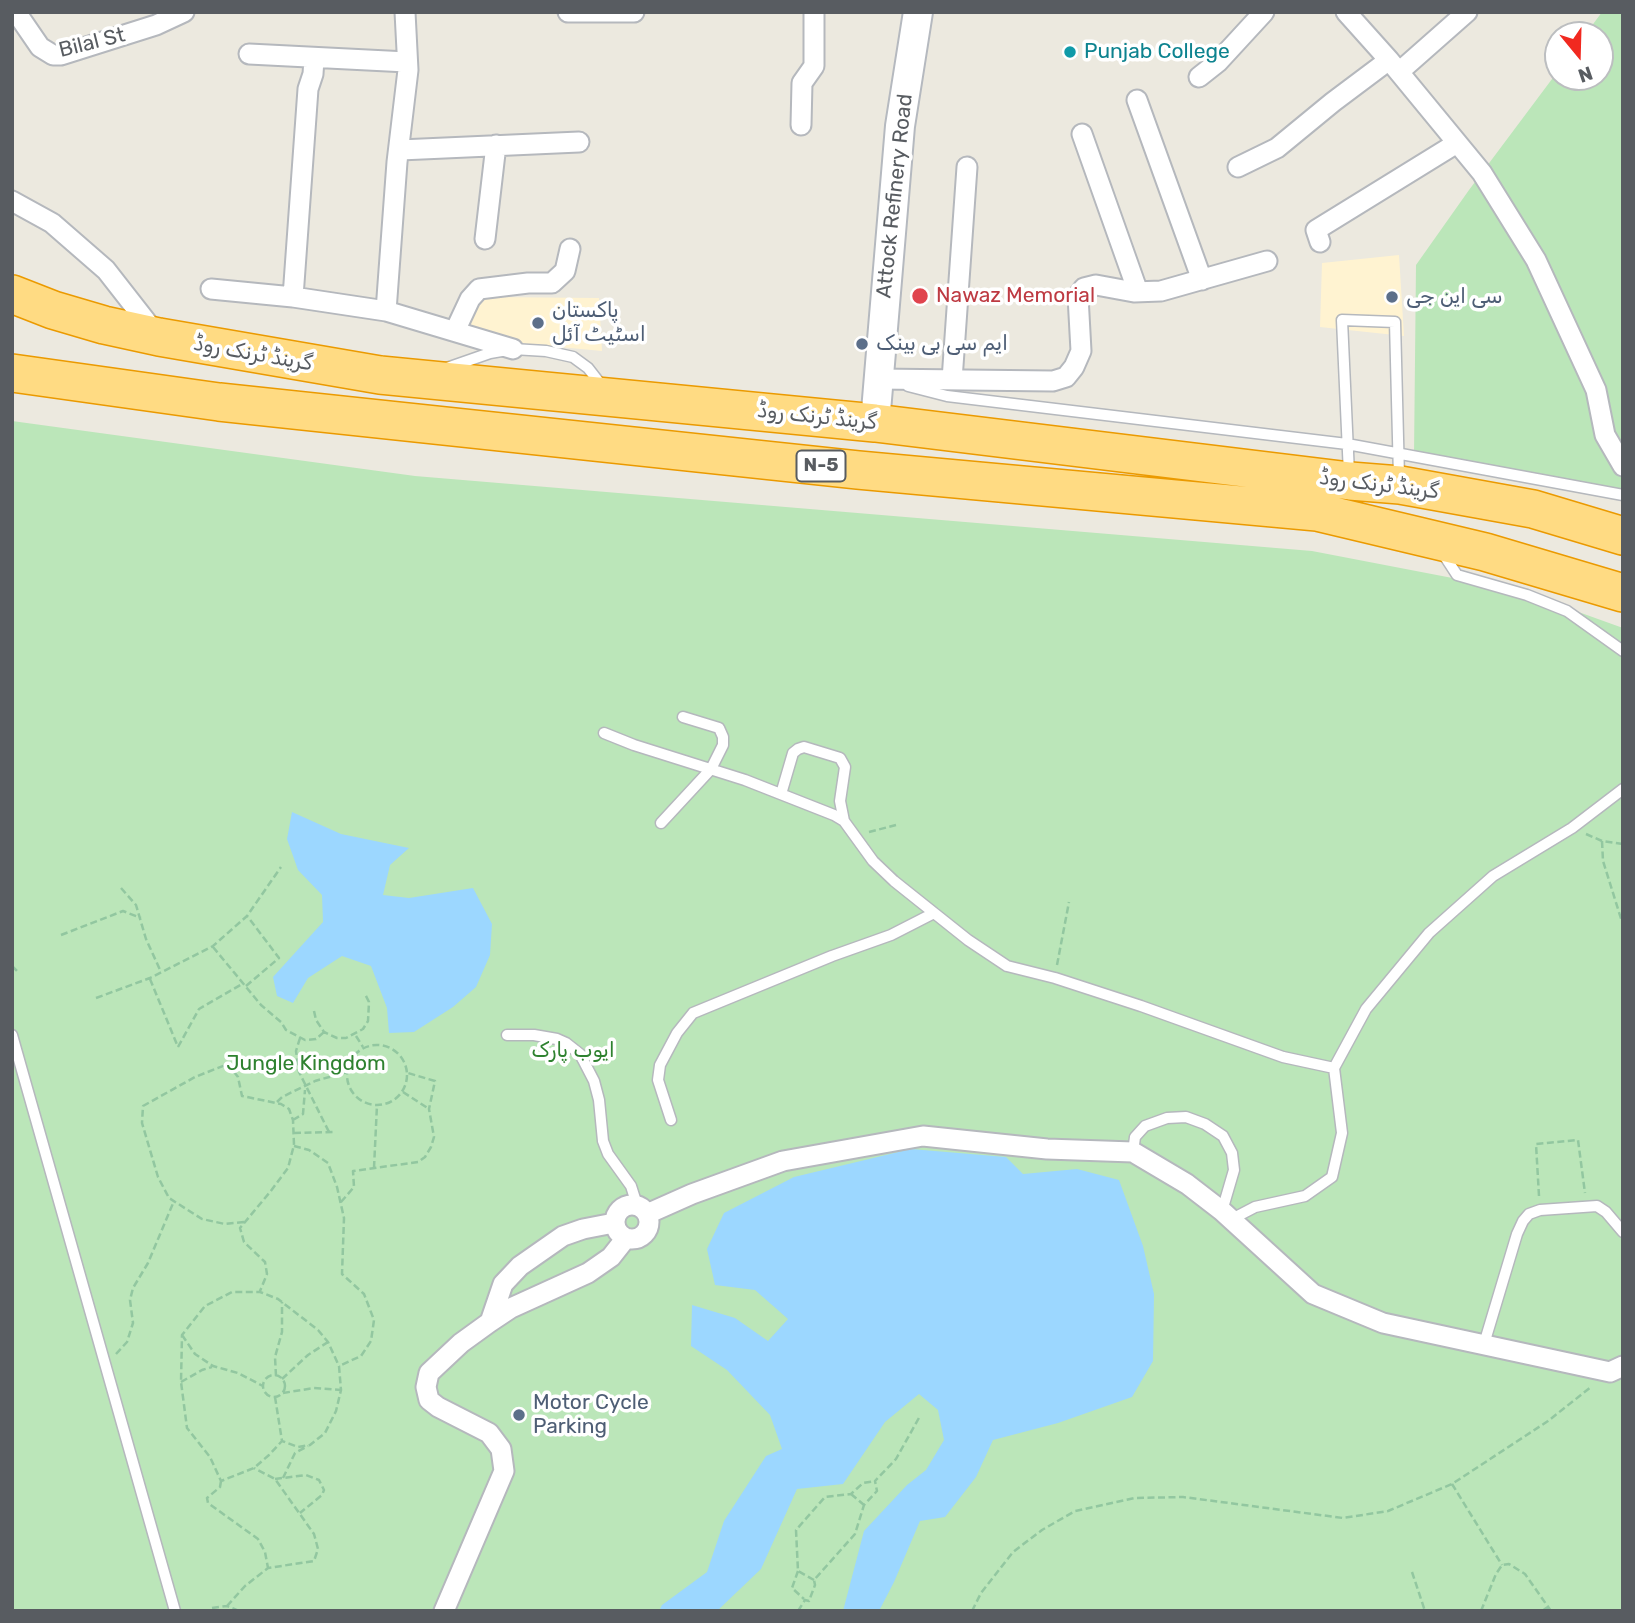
<!DOCTYPE html>
<html>
<head>
<meta charset="utf-8">
<style>
  body { margin:0 }
  #map { position:relative; width:1635px; height:1623px; overflow:hidden; background:#ece9df; font-family:Rubik,sans-serif }
  canvas { display:block }
  .frame { position:absolute; inset:0; border:14px solid #585c61; pointer-events:none }
  .north { position:absolute; left:1544px; top:21px; width:70px; height:70px; box-sizing:border-box; background:#fff; border:2px solid #bcbec0; border-radius:50%; rotate:161deg; font-size:19px; font-weight:700; line-height:28px; text-align:center; color:#585c61 }
  .north::after { content:''; display:block; margin:auto; width:24px; height:32px; background:#f12920; clip-path:polygon(50% 0,100% 100%,50% 72%,0 100%) }
</style>
</head>
<body>
<div id="map">
<canvas width="1635" height="1623"></canvas>
<div class="frame"></div>
<div class="north">N</div>
</div>
<script>
const c = document.querySelector('canvas').getContext('2d');
c.lineJoin = 'round';
function fillPath(path, color) {
  c.fillStyle = color;
  c.fill(path, 'evenodd');
}
function poly(rows) {
  const path = new Path2D();
  for (const r of rows) {
    if (r.length === 3) {
      path.moveTo(r[0] + r[2], r[1]);
      path.arc(r[0], r[1], r[2], 0, 2 * Math.PI);
      continue;
    }
    path.moveTo(r[0], r[1]);
    for (let i = 2; i < r.length; i += 2) path.lineTo(r[i], r[i + 1]);
  }
  return path;
}
function trace(path, color, width, dash) {
  c.strokeStyle = color;
  c.lineWidth = width;
  c.lineCap = dash ? 'butt' : 'round';
  c.setLineDash(dash || []);
  c.stroke(path);
}
function label(font, color, halo, rows, align = 'center') {
  c.font = font + ' Rubik,"Noto Sans Arabic",sans-serif';
  c.lineWidth = 7;
  c.setLineDash([]);
  c.textBaseline = 'middle';
  c.strokeStyle = halo;
  c.fillStyle = color;
  for (const [text, x, y, turn = 0] of rows) {
    c.save();
    c.translate(x, y);
    c.rotate((+turn || 0) * Math.PI / 180);
    c.textAlign = isNaN(turn) ? turn : align;
    if (halo) c.strokeText(text, 0, 0);
    c.fillText(text, 0, 0);
    c.restore();
  }
}
const commercial = poly([
  [1399,255,1404,336,1320,327,1322,263],
  [486,297,599,298,602,351,475,339,465,326]
]);
const green = poly([
  [1602,12,1623,12,1623,494,1414,455,1416,265,1469,190,1558,71,1558,77,1600,77,1600,35,1585,35],
  [12,421,415,476,1312,551,1520,591,1623,628,1623,1611,12,1611]
]);
const water = poly([
  [292,812,341,834,409,848,390,865,383,895,409,898,473,888,492,924,490,955,476,987,453,1007,414,1032,389,1033,387,1008,371,966,342,956,308,978,293,1003,277,996,273,977,323,922,322,895,298,870,287,839],
  [911,1149,1006,1157,1023,1174,1077,1169,1119,1180,1143,1246,1154,1294,1153,1361,1132,1397,1058,1423,993,1440,976,1477,945,1517,920,1521,894,1582,879,1611,843,1611,864,1531,907,1485,926,1470,944,1440,938,1410,919,1394,885,1422,843,1484,797,1489,761,1569,717,1611,659,1611,662,1605,707,1572,724,1521,766,1456,782,1449,770,1415,727,1370,691,1346,692,1305,735,1318,768,1341,788,1319,755,1290,715,1285,707,1249,724,1213,794,1177]
]);
const path = poly([
  [869,832,896,825],
  [1586,834,1602,841,1623,844],
  [1602,841,1603,861,1623,925],
  [121,888,136,905,146,939,161,972],
  [61,935,123,911,141,918],
  [213,947,261,1005,281,1022,286,1030,305,1040,316,1039,324,1032],
  [1057,965,1069,902],
  [12,966,18,972],
  [150,979,178,1047],
  [246,986,279,958,248,917],
  [96,998,150,978,213,946,247,916,281,867],
  [314,1011,316,1020,324,1032,337,1038,346,1038,363,1029,368,1021,369,1002,365,994],
  [356,1036,363,1047],
  [300,1038,296,1051,299,1072,329,1132],
  [377,1075,30],
  [178,1047,199,1009,244,983],
  [403,1092,429,1109],
  [277,1102,282,1097,315,1081,347,1072],
  [293,1120,303,1114,305,1090],
  [294,1133,333,1132],
  [294,1146,309,1150,328,1163,337,1187,344,1218,342,1274,364,1294,374,1320,371,1341,361,1356,339,1366],
  [374,1168,377,1105],
  [1539,1196,1536,1144,1578,1140,1585,1193],
  [341,1202,354,1187,353,1171,418,1162,425,1157,431,1147,434,1137,429,1109,435,1081,408,1073],
  [244,1222,225,1224,202,1219,169,1198,158,1177,142,1123,143,1106,195,1077,228,1064,238,1077,242,1096,281,1104,289,1109,293,1120,294,1145,288,1168,270,1192,240,1228,244,1242,265,1262,267,1274,260,1291],
  [182,1335,195,1354,213,1366,238,1373,263,1386],
  [116,1354,127,1342,133,1323,130,1300,133,1288,148,1263,174,1201],
  [274,1386,11],
  [276,1376,275,1357,282,1332,282,1302],
  [282,1379,308,1355,328,1342],
  [181,1382,202,1370,212,1367],
  [283,1393,314,1388,341,1390],
  [275,1397,282,1441,269,1455,254,1468,221,1481,210,1457,187,1428,181,1382,182,1335,205,1306,232,1292,260,1292,278,1299,318,1330,328,1342,339,1366,341,1390,336,1411,325,1433,310,1445,298,1447,282,1441],
  [283,1478,295,1453,308,1446],
  [275,1479,306,1475,319,1480,324,1490,322,1495,300,1513],
  [221,1481,220,1487,207,1498,208,1503,258,1539,265,1552,268,1568],
  [1452,1484,1502,1565],
  [851,1494,864,1505],
  [798,1571,792,1588,804,1599],
  [1412,1572,1425,1611],
  [814,1580,798,1571,796,1530,825,1497,851,1494,863,1483,875,1481],
  [227,1606,245,1586,268,1568,314,1561,318,1549,314,1534,275,1479,254,1468],
  [212,1608,227,1606,239,1611],
  [798,1611,805,1600,809,1601,815,1585,814,1580,855,1534,864,1505,877,1491,875,1481,896,1459,920,1416],
  [972,1611,981,1593,1013,1552,1042,1530,1075,1511,1135,1498,1183,1497,1343,1518,1388,1511,1452,1484,1548,1421,1591,1387],
  [1481,1611,1496,1574,1502,1565,1509,1564,1525,1574,1551,1611],
  [1542,1611,1548,1607]
]);
const lane = poly([
  [447,368,490,353,513,349,546,351,573,357,588,368,602,386],
  [908,386,947,396,1347,444,1623,495],
  [1349,474,1342,320,1395,322,1399,477],
  [1442,552,1457,575,1527,595,1567,611,1623,651],
  [604,733,634,745,745,780,834,815,844,821,873,861,894,881,968,940,1007,966,1055,978,1141,1006,1283,1057,1334,1068],
  [781,794,793,753,798,749,804,747,840,758,845,767,840,801,844,821],
  [661,823,711,769,723,745,723,737,719,728,683,717],
  [12,1035,175,1611],
  [507,1035,534,1035,557,1039,566,1043,580,1054,594,1081,599,1100,603,1141,608,1154,631,1186,637,1205],
  [671,1120,658,1080,660,1065,677,1033,693,1013,832,956,891,935,934,913],
  [1133,1152,1135,1137,1145,1126,1167,1118,1186,1117,1205,1124,1223,1136,1232,1153,1234,1170,1222,1211],
  [1232,1219,1255,1207,1305,1196,1332,1177,1342,1133,1334,1068,1366,1009,1429,933,1493,876,1572,828,1623,789],
  [1484,1344,1517,1234,1523,1221,1529,1214,1540,1210,1597,1206,1606,1212,1623,1232]
]);
const street = poly([
  [16,12,40,47,53,55,61,55,156,25,184,12],
  [405,12,408,70,397,162,386,311,513,349],
  [568,12,634,12],
  [1346,12,1389,60,1482,173,1536,260,1596,390,1605,435,1623,466],
  [249,54,407,62],
  [1399,72,1467,12],
  [1199,77,1218,62,1264,12],
  [1137,100,1202,280],
  [801,125,802,83,814,66,814,12],
  [1082,134,1138,292],
  [400,150,579,142],
  [1238,167,1277,148,1333,102,1389,60],
  [12,201,52,223,106,270,156,334],
  [485,239,496,145],
  [1320,242,1316,230,1457,143],
  [211,289,293,297,386,311],
  [293,297,308,89,313,74,314,59],
  [455,331,470,299,479,289,528,283,552,283,565,271,570,249],
  [877,379,1053,381,1066,377,1074,367,1081,351,1078,296,1084,288,1096,285,1134,292,1161,291,1267,261],
  [952,380,967,167],
  [632,1222,17],
  [647,1214,692,1194,783,1161,923,1136,1047,1149,1133,1152,1187,1184,1222,1211,1313,1294,1383,1323,1610,1372,1623,1366],
  [490,1322,503,1284,520,1266,563,1236,583,1229,614,1223],
  [444,1611,504,1471,501,1449,489,1433,438,1407,429,1400,426,1387,429,1373,461,1343,490,1322,511,1308,588,1273,611,1257,626,1238]
]);
const secondary = poly([
  [875,423,900,126,918,12]
]);
const highway = poly([
  [12,294,53,310,104,325,159,337,380,375,875,423,1350,481,1400,485,1533,509,1623,536],
  [12,373,219,402,858,470,1317,512,1485,552,1623,593]
]);
const markers = [
  [1070,52,7,"#0f9aa8"],
  [920,296,9,"#e0444e"],
  [1392,297,7,"#5c6f8a"],
  [538,323,7,"#5c6f8a"],
  [862,344,7,"#5c6f8a"],
  [519,1415,7,"#5c6f8a"]
];
const shields = [
  [821,466,49]
];
const shieldNames = [
  ["N-5",821,466]
];
const streetNames = [
  ["Bilal St",92,43,-14],
  ["Attock Refinery Road",895,196,-84],
  ["گرینڈ ٹرنک روڈ",253,354,10],
  ["گرینڈ ٹرنک روڈ",817,417,6],
  ["گرینڈ ٹرنک روڈ",1379,485,7]
];
const cultureNames = [
  ["Punjab College",1084,52]
];
const healthNames = [
  ["Nawaz Memorial",936,296]
];
const serviceNames = [
  ["سی این جی",1406,297],
  ["پاکستان",552,311],
  ["اسٹیٹ آئل",552,335],
  ["ایم سی بی بینک",876,344],
  ["Motor Cycle",533,1403],
  ["Parking",533,1427]
];
const parkNames = [
  ["ایوب پارک",573,1051],
  ["Jungle Kingdom",306,1064]
];
fillPath(commercial, '#fff3d1');
fillPath(green, '#bbe6b9');
fillPath(water, '#9cd7ff');
trace(lane, '#b5b8bd', 13);
trace(street, '#b5b8bd', 23);
trace(secondary, '#b5b9bf', 32);
trace(highway, '#eb9a00', 40);
trace(path, '#92c7a0', 2.5, [7, 3.5]);
trace(lane, '#fff', 10);
trace(street, '#fff', 19);
trace(secondary, '#fff', 28);
trace(highway, '#ffdb83', 37);
for (const [x, y, r, color] of markers) {
  const dot = new Path2D();
  dot.arc(x, y, r, 0, 2 * Math.PI);
  c.fillStyle = color;
  c.fill(dot);
  trace(dot, '#fff', 2.5);
}
for (const [x, y, w] of shields) {
  const box = new Path2D();
  box.roundRect(x - w / 2, y - 15.5, w, 31, 5);
  c.fillStyle = '#fff';
  c.fill(box);
  trace(box, '#585c61', 2);
}
label('bold 19px', '#585c61', null, shieldNames);
label('21px', '#585c61', '#fff', streetNames);
label('21px', '#0d838f', '#fff', cultureNames, 'left');
label('21px', '#be3a42', '#fff', healthNames, 'left');
label('21px', '#4e5e75', '#fff', serviceNames, 'left');
label('21px', '#2f8230', '#fff', parkNames);
</script>
</body>
</html>
